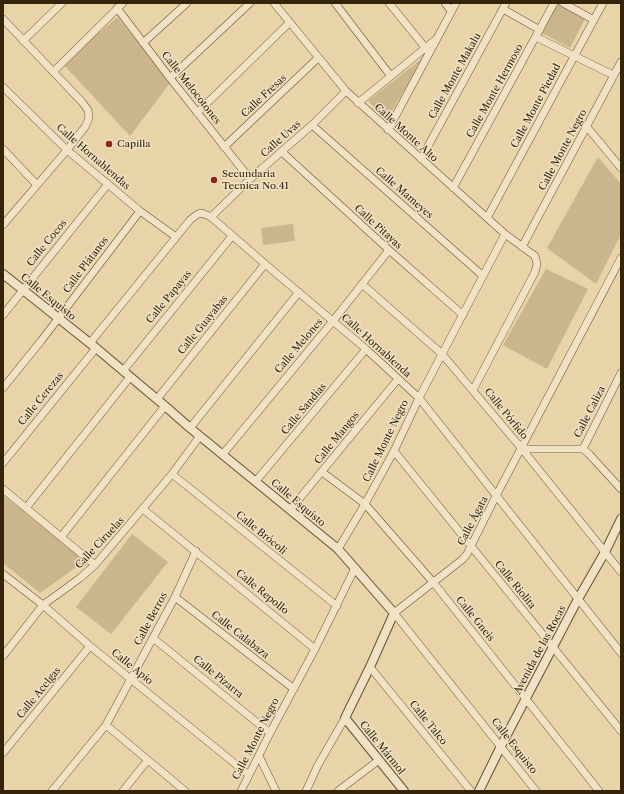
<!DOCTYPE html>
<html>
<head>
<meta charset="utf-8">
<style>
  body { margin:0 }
  #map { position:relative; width:624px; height:794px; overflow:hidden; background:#e9d3a8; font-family:"Libre Caslon Text",serif }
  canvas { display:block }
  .frame { position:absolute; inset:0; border:4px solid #35240c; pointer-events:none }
</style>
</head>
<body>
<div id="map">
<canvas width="624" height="794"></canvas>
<div class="frame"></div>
</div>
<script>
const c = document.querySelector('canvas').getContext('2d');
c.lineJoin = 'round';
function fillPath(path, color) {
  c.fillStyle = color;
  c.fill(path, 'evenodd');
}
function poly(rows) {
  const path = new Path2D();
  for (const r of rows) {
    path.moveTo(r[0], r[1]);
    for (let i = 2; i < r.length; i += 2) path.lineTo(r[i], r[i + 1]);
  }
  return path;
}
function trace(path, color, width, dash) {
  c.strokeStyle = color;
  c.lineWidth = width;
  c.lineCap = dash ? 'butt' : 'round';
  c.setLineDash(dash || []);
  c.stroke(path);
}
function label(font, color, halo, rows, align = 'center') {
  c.font = font + ' "Libre Caslon Text",serif';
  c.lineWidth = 3;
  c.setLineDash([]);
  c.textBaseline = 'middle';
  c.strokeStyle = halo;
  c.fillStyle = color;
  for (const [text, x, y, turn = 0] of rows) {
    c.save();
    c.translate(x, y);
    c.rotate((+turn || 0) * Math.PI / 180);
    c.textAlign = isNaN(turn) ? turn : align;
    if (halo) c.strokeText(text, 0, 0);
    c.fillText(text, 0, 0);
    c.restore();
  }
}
const green = poly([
  [557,3,585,19,570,48,540,32],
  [118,17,170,83,130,136,62,63],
  [425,56,387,119,368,101],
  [598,157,621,184,621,234,596,284,547,248],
  [293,224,295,241,263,245,261,228],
  [546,269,588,289,547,369,503,345],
  [3,495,85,561,40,593,3,563],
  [132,534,168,562,111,634,76,607]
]);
const minor = poly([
  [274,3,346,91,505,234,535,256,537,264,535,272,473,390],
  [335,3,390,75],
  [389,3,428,51],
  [445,3,451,11],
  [563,3,594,20],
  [117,8,170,78,250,179],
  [503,9,540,30],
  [3,19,82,102,88,110,89,118,85,127,67,150,3,225],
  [536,37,613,75],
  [23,41,62,3],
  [143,43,187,3],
  [53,72,123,3],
  [170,78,250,3],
  [3,87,67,150,140,211,176,237],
  [358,103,435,40],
  [197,113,289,23],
  [312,125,483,276],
  [587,127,621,168],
  [388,130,456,3],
  [224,147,318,58],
  [3,149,37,185],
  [282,152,389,250,463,315],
  [421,159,506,3],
  [453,188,554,3],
  [211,217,250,179,312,125,346,91],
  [487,218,603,3],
  [522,247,621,62],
  [362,284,442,354,522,449,621,572],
  [3,315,108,184],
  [90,343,190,220,198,214,202,213,211,217,265,264,366,349,419,398,621,653],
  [123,371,232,236],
  [3,388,41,341,140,211],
  [157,399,265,264],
  [190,428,299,292],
  [522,449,583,449],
  [583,449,621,373],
  [583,449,589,454,621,489],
  [394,451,621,731],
  [223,454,333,321,389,250],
  [3,463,96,348],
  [322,472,365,504,433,582,599,791],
  [172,474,337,606],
  [256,481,366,349],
  [3,489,95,565],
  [26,508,130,377],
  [143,509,315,649],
  [290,510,398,379],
  [61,537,165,406],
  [338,549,365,504,394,451,419,398,505,234],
  [3,574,43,605,90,646,249,775],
  [175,597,294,689],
  [153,638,270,733],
  [3,656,43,605,80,578,95,565,172,474,200,436],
  [370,667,471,791],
  [106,725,185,791],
  [3,753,90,646],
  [259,756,276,791],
  [52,791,106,725,175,597,196,551],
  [123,791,147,761],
  [241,791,270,733,315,649,355,568],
  [306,791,318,765,345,718],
  [338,791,379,760],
  [536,791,394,613,463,559,467,554,496,496,621,258]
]);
const tertiary = poly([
  [3,274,96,348,165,406,190,428,338,549,394,613,370,667,345,718,404,791],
  [479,791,501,746,578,599,605,552,621,519]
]);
const markers = [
  [109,144,4,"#8f2418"],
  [214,180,4,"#8f2418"]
];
const streetNames = [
  ["Calle Monte Makalu",455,76,-61],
  ["Calle Melocotones",191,88,52],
  ["Calle Monte Hermoso",495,91,-61],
  ["Calle Fresas",264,96,-43],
  ["Calle Monte Piedad",536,106,-62],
  ["Calle Monte Alto",406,133,42],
  ["Calle Uvas",281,139,-42],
  ["Calle Monte Negro",563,150,-62],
  ["Calle Hornablendas",93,157,41],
  ["Calle Mameyes",404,193,41],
  ["Calle Pitayas",378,227,42],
  ["Calle Cocos",47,243,-51],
  ["Calle Plátanos",86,265,-53],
  ["Calle Esquisto",48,297,39],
  ["Calle Papayas",169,297,-51],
  ["Calle Guayabas",203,325,-51],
  ["Calle Melones",299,346,-50],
  ["Calle Hornablenda",376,346,42],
  ["Calle Cerezas",41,399,-51],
  ["Calle Sandías",304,409,-50],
  ["Calle Caliza",590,412,-63],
  ["Calle Pórfido",506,414,51],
  ["Calle Mangos",337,438,-51],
  ["Calle Monte Negro",386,441,-64],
  ["Calle Esquisto",298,503,40],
  ["Calle Ágata",473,521,-63],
  ["Calle Brócoli",261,533,39],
  ["Calle Ciruelas",100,543,-47],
  ["Calle Riolita",515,585,51],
  ["Calle Repollo",262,592,39],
  ["Calle Berros",151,619,-62],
  ["Calle Gneis",475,619,51],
  ["Calle Calabaza",240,635,38],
  ["Avenida de las Rocas",540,650,-62],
  ["Calle Apio",132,667,39],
  ["Calle Pizarra",218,677,39],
  ["Calle Acelgas",39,693,-51],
  ["Calle Talco",428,723,51],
  ["Calle Monte Negro",256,739,-63],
  ["Calle Esquisto",514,746,52],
  ["Calle Mármol",382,748,51]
];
const poiNames = [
  ["Capilla",117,144],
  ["Secundaria",222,174],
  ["Tecnica No.41",222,186]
];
fillPath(green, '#cab58d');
trace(minor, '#625033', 8);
trace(tertiary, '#625033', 10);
trace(minor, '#f1e2c6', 7);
trace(tertiary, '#f1e2c6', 8);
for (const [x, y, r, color] of markers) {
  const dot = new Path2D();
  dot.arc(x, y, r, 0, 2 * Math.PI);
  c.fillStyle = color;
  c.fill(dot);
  trace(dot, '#f1e2c6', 1.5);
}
label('10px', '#35240c', '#f1e2c6', streetNames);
label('10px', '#35240c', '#f1e2c6', poiNames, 'left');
</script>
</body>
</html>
